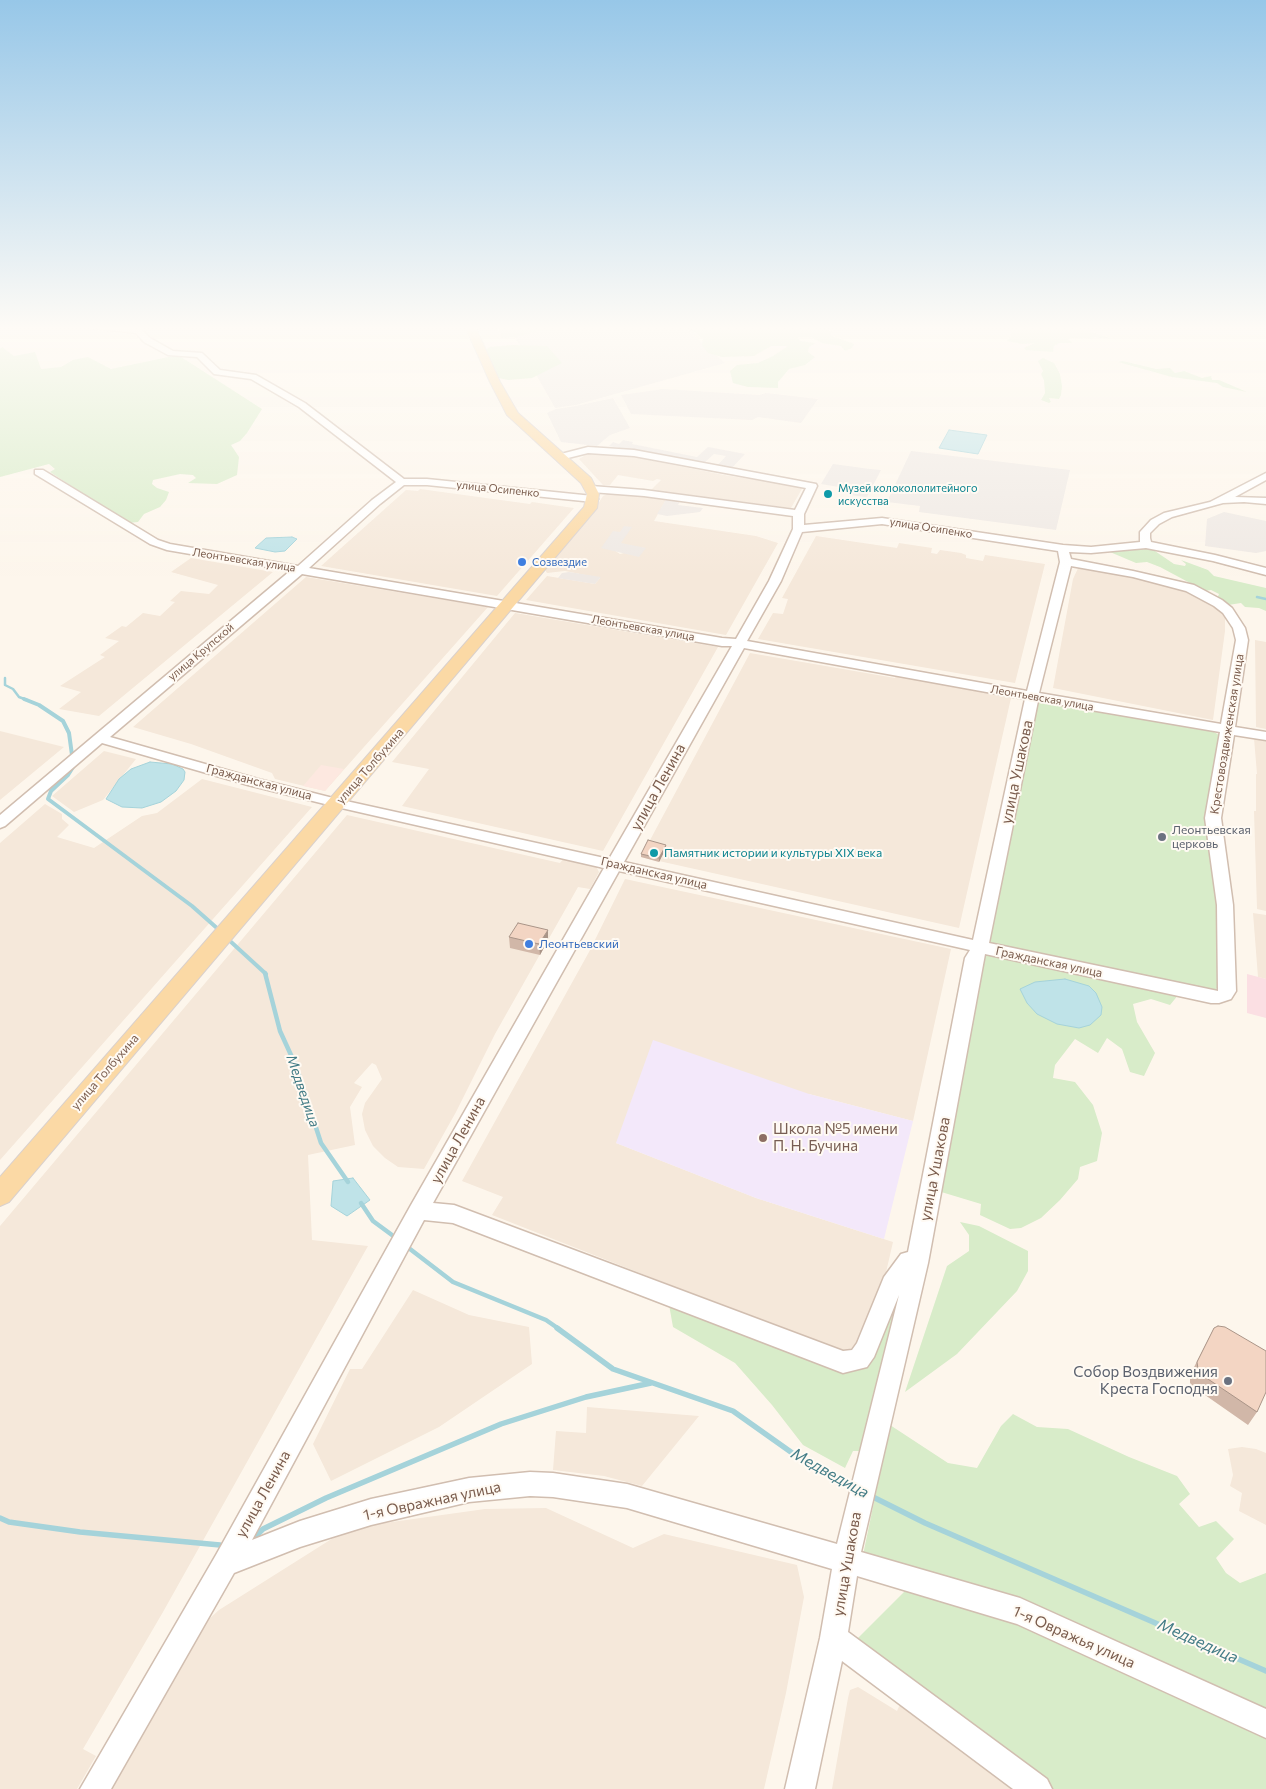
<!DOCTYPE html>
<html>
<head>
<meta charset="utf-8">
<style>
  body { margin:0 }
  canvas { display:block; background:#fdf6ec }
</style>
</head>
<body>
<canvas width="1266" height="1789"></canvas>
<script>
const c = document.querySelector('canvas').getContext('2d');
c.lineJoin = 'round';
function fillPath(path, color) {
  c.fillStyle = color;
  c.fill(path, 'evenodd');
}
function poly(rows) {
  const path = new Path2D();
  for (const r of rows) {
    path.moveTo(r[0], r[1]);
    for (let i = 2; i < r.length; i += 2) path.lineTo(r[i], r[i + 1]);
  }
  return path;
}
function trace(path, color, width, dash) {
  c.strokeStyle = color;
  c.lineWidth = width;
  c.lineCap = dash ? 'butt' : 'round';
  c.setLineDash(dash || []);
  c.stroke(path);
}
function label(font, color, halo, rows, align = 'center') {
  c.font = font + ' Commissioner,sans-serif';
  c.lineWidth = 4;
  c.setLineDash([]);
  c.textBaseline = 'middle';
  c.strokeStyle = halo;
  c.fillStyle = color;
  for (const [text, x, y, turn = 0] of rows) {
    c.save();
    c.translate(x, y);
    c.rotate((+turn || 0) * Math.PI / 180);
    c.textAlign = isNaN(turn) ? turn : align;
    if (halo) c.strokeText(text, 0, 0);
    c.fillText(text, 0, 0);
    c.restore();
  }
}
const residential = poly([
  [589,453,624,455,724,475,803,487,791,508,651,490,661,480,657,479,653,481,618,475,610,485,603,485,579,459],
  [420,489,530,504,532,502,574,508,497,596,321,566,406,490,418,491],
  [612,492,667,498,654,521,756,536,778,543,726,635,526,600,547,576,595,584,600,578,565,571,547,573,545,570,593,512,603,496],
  [621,532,620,544,645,548,620,554,612,549,602,548],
  [816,536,897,548,899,543,932,548,931,553,937,554,940,550,961,553,966,555,966,558,983,561,985,555,1045,564,1015,683,758,639,773,613,783,614,788,599,782,598],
  [191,558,273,572,99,716,59,709,81,692,60,686,105,657,100,655,119,641,105,638,122,626,126,627,143,613,160,616,175,602,170,601,181,591,209,594,218,585,171,572],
  [1079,566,1188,589,1225,612,1225,631,1213,720,1053,688,1073,579],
  [306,577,488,607,325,791,275,779,272,773,191,744,133,727],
  [515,613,718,647,603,851,402,806,429,769,392,762],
  [1255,640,1266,642,1266,729,1256,727],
  [750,653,895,678,896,675,1011,698,959,928,641,857],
  [0,731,64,747,0,800],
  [1254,738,1266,740,1266,911,1257,909,1254,811,1256,811,1256,774,1257,774],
  [104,751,136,759,103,800,74,812,52,796],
  [202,779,312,807,0,1160,0,843,45,804,62,814,62,819,69,825,57,837,94,848,142,816,157,813],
  [347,815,560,863,564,858,596,866,599,872,590,889,578,887,495,1034,456,1112,424,1169,398,1167,385,1158,373,1146,365,1130,362,1114,365,1103,382,1079,376,1065,372,1063,354,1083,362,1087,350,1107,355,1145,308,1155,312,1240,368,1246,163,1612,83,1749,96,1756,77,1789,0,1789,0,1226],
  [625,879,951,949,913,1121,809,1094,616,1143,756,1198,893,1242,881,1294,853,1357,691,1297,673,1286,492,1215,503,1197,462,1181,589,952],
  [1253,913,1266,915,1266,979,1258,977],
  [413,1290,469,1315,529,1327,532,1364,439,1427,331,1481,313,1444,350,1369,362,1369],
  [587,1407,699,1416,642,1486,604,1476,553,1470,556,1431,586,1433],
  [1242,1447,1256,1449,1266,1453,1266,1525,1239,1511,1242,1493,1230,1486,1233,1475,1228,1449],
  [546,1508,633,1548,664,1534,797,1565,804,1597,786,1693,764,1789,108,1789,198,1629,219,1610,349,1528,485,1509],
  [858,1687,897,1711,901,1702,1024,1789,832,1789,848,1698,850,1690]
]);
const commercial = poly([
  [321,765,344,769,325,791,303,786]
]);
const industrial = poly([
  [626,326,683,326,725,363,576,405,555,408,511,330],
  [663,389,759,395,766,393,818,399,801,423,758,417,752,420,631,414,621,395],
  [613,398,630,428,610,435,597,446,561,442,547,413,556,409,576,406],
  [623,440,633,442,632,444,697,457,708,447,745,454,730,470,716,467,726,456,714,454,704,463,609,446,613,442,619,444],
  [911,451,1070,470,1056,530,919,512,920,506,887,502],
  [833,464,870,469,881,470,867,497,849,495,851,489,821,484],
  [667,498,681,499,678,505,703,508,700,512,667,516,657,514],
  [1224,512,1266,521,1266,551,1256,553,1205,546,1207,519],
  [624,526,632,527,621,543,646,548,639,557,601,548,613,531,620,532],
  [569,572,601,577,595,584,558,578,562,573]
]);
const education = poly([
  [653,1040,809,1094,913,1121,884,1239,756,1198,616,1143]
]);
const medical = poly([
  [1247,974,1266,979,1266,1018,1247,1013]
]);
const green = poly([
  [497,326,646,326,539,331,516,337,502,338],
  [687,326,805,326,834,331,830,335,854,344,852,348,845,351,841,346,822,343,811,337,798,337,800,341,815,343,809,347,808,352,815,357,805,365,789,369,778,382,778,388,748,387,733,383,730,371,737,365,758,363,773,356,788,346,771,346,754,356,722,357,708,353,702,345,703,339],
  [1015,326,1069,326,1090,331,1112,339,1090,337,1093,339,1071,338,1068,340,1073,343,1059,343,1054,346,1053,352,1026,350,1024,348,1035,343,1023,344,1007,341,1011,336,1011,330],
  [513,345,547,346,562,363,532,378,508,380,499,378,485,350,490,347],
  [2,347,14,356,35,352,41,369,61,367,73,360,88,357,111,369,178,355,262,409,247,433,240,441,231,445,239,457,237,475,217,484,188,483,196,478,193,475,180,474,153,480,152,484,157,488,169,492,166,500,160,507,144,514,138,522,128,523,50,472,55,469,49,464,0,477,0,349],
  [1043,358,1054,363,1060,374,1062,386,1061,395,1059,399,1049,398,1051,402,1049,403,1041,400,1045,393,1044,380,1041,374,1043,371,1038,361],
  [1123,361,1156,369,1170,368,1175,373,1184,371,1202,378,1211,376,1212,380,1219,380,1247,392,1223,387,1217,383,1172,377,1118,362],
  [1142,548,1152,549,1174,564,1185,566,1186,564,1181,560,1208,570,1214,576,1266,588,1266,611,1259,608,1245,607,1241,603,1228,605,1217,599,1219,594,1211,590,1205,591,1160,567,1147,562,1136,563,1110,552],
  [1036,700,1209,729,1219,735,1221,738,1218,904,1219,985,1215,991,987,944],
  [985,952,1179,994,1170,1005,1151,999,1133,1004,1137,1022,1155,1053,1144,1076,1130,1072,1122,1049,1107,1038,1098,1053,1075,1039,1055,1065,1053,1078,1075,1082,1093,1105,1102,1133,1097,1161,1080,1167,1078,1179,1060,1200,1041,1218,1021,1228,1010,1229,980,1215,981,1204,938,1191],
  [960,1222,979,1226,1028,1251,1028,1271,1017,1291,957,1354,905,1392,947,1266,969,1251,969,1235],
  [908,1268,864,1451,853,1451,845,1468,803,1445,772,1405,735,1363,673,1327,668,1299,843,1366],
  [1013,1414,1037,1427,1068,1429,1129,1457,1177,1476,1190,1494,1179,1504,1199,1527,1216,1521,1234,1539,1216,1558,1226,1573,1240,1583,1266,1573,1266,1711,863,1555,890,1425,948,1463,977,1468,1001,1426],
  [909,1587,1019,1621,1266,1736,1266,1789,1048,1789,852,1644]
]);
const water = poly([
  [949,430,987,435,978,454,939,448,949,430],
  [292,537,297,539,285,551,275,552,255,548,266,538,292,537],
  [150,762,172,764,183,769,185,772,184,780,176,791,161,802,142,808,122,807,106,799,119,779,131,769,150,762],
  [1065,979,1089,986,1096,993,1102,1007,1101,1015,1090,1025,1079,1028,1057,1024,1037,1014,1027,1003,1020,989,1035,982,1065,979],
  [353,1178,370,1200,347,1216,331,1206,333,1181,353,1178]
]);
const streamFar3 = poly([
  [1257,597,1266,599],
  [5,678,5,685,13,689,19,697,27,700]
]);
const streamFar2 = poly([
  [24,699,39,705,63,721,69,733,72,755],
  [73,767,68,775,51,791,48,799,192,906,218,929],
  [230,941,266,974]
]);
const streamFar1 = poly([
  [265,973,280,1031,296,1066,321,1143,348,1182],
  [361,1203,373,1221,392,1235],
  [410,1249,453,1282,546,1320,559,1329]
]);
const stream = poly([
  [557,1328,613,1369,733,1411,805,1462,856,1488],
  [871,1496,925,1523,1266,1671],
  [0,1518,9,1522,80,1532,220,1545],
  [249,1543,263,1529,326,1498,501,1424,586,1397,651,1383]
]);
const minor = poly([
  [88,326,110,326,141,329,150,338,173,351,202,353,220,370,256,375,305,403,404,479,427,479,593,496,598,499,593,502,427,485,404,485,380,504,309,568,722,638,736,639,769,581,793,529,793,516,644,496,591,492,586,489,591,486,644,490,795,510,806,488,634,456,588,453,560,460,555,457,557,455,588,447,634,450,816,484,817,486,804,514,804,525,882,518,1063,545,1091,547,1140,542,1140,532,1151,520,1164,513,1210,502,1266,473,1266,480,1235,497,1266,498,1266,504,1244,502,1223,503,1172,517,1159,524,1150,533,1150,538,1151,542,1215,555,1266,568,1266,575,1213,561,1146,548,1091,553,1069,552,1071,559,1133,571,1194,585,1222,600,1232,608,1245,628,1248,640,1235,727,1266,732,1266,740,1234,735,1221,818,1233,905,1236,991,1231,999,1219,1003,1211,1003,985,954,928,1263,861,1552,1020,1598,1266,1709,1266,1738,1017,1624,857,1576,848,1632,1047,1779,1052,1789,1013,1789,842,1661,815,1789,785,1789,820,1638,832,1569,627,1508,553,1497,530,1496,469,1502,371,1525,300,1547,234,1573,111,1789,80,1789,216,1555,411,1205,604,868,337,807,248,785,102,743,5,826,0,828,0,815,290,571,167,550,150,544,35,474,35,470,43,470,158,540,170,544,298,566,372,500,396,482,299,407,251,379,214,374,197,357,168,355,144,342,136,333,92,328,88,326],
  [882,524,1058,551,1060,562,1027,691,747,641,781,581,802,532,882,524],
  [1071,566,1133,577,1186,591,1214,606,1223,613,1233,628,1236,640,1221,724,1039,693,1071,566],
  [302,574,722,646,732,646,609,859,337,799,258,779,110,737,302,574],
  [744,648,1025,699,973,940,624,862,744,648],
  [1038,701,1220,732,1205,818,1217,905,1218,991,989,943,1038,701],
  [619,871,970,950,965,958,908,1252,901,1254,884,1277,857,1343,852,1350,843,1351,454,1205,433,1203,619,871],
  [424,1220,453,1223,843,1373,867,1367,874,1357,899,1295,837,1544,627,1484,553,1473,530,1472,469,1478,371,1499,300,1521,252,1540,424,1220]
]);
const major = poly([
  [465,326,475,326,500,382,518,413,591,478,599,494,597,508,9,1202,0,1206,0,1177,584,507,587,494,581,483,507,415,490,382,465,326]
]);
const wall = poly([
  [666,848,659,862,641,857,641,854],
  [509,937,548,940,540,955,510,948],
  [1214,1328,1257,1412,1248,1425,1195,1388,1190,1383,1190,1375]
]);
const shadedWall = poly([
  [666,845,666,848,659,862,659,858],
  [548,930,548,940,540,955,539,944]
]);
const building = poly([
  [648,840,666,845,659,858,641,854,648,840],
  [518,923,548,930,539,944,509,937,518,923],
  [1218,1326,1225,1327,1266,1351,1266,1392,1257,1412,1202,1375,1198,1369,1197,1362,1214,1328,1218,1326]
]);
const markers = [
  [828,494,5,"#0f9aa8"],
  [522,562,5,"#3f7fe0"],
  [1162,837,5,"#6b7280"],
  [654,853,5,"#0f9aa8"],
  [529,944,5,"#3f7fe0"],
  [763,1138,5,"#8d6e63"],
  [1228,1381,5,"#6b7280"]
];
const farCulturenames = [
  ["Музей колокололитейного",838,488],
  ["искусства",838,501]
];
const farStreetnames = [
  ["улица Осипенко",498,489,6],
  ["улица Осипенко",931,528,9],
  ["Леонтьевская улица",244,560,9],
  ["Леонтьевская улица",643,628,10],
  ["улица Крупской",201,652,-40],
  ["Леонтьевская улица",1042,698,10]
];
const farShopnames = [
  ["Созвездие",532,562]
];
const streetNames = [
  ["Крестовоздвиженская улица",1227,734,-81],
  ["улица Толбухина",370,766,-49],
  ["Гражданская улица",259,782,15],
  ["Гражданская улица",654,873,13],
  ["Гражданская улица",1049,962,12],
  ["улица Толбухина",105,1072,-49]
];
const worshipNames = [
  ["Леонтьевская",1172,830],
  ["церковь",1172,844]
];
const cultureNames = [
  ["Памятник истории и культуры XIX века",664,853]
];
const shopNames = [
  ["Леонтьевский",539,944]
];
const waterNames = [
  ["Медведица",303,1091,71]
];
const nearStreetnames = [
  ["улица Ушакова",1017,772,-78],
  ["улица Ленина",658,787,-61],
  ["улица Ленина",458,1140,-61],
  ["улица Ушакова",935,1169,-79],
  ["улица Ленина",263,1494,-61],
  ["1-я Овражная улица",432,1501,-12],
  ["улица Ушакова",847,1564,-80],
  ["1-я Овражья улица",1074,1637,24]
];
const nearEducationnames = [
  ["Школа №5 имени",773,1129],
  ["П. Н. Бучина",773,1146]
];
const nearWorshipnames = [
  ["Собор Воздвижения",1218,1372],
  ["Креста Господня",1218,1389]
];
const nearWaternames = [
  ["Медведица",830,1473,29],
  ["Медведица",1198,1641,24]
];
fillPath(residential, '#f5e8da');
fillPath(commercial, '#fde8e0');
fillPath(industrial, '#efe9e4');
fillPath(education, '#f3e8fa');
fillPath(medical, '#fbdfe3');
fillPath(green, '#d8ecc9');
fillPath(water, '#bfe3e8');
trace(water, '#a5d3da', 1);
trace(streamFar3, '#a5d3da', 2.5);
trace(streamFar2, '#a5d3da', 4);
trace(streamFar1, '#a5d3da', 4.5);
trace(stream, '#a5d3da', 5.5);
trace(minor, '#d1beb0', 3);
trace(major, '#dad1cd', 2);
fillPath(minor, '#fff');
fillPath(major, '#fbd9a5');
fillPath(wall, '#d1b7a8');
fillPath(shadedWall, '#aa9588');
fillPath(building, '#f3d5c3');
trace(building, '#aa9588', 1);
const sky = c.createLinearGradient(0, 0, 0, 576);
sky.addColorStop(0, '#97c7e8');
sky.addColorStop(0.57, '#fefbf6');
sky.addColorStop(1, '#fefbf600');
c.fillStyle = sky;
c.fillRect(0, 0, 1266, 576);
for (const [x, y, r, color] of markers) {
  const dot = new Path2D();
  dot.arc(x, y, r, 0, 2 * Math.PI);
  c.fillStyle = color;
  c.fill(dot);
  trace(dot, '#fffaf3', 2);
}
label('11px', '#0d838f', '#fffaf3', farCulturenames, 'left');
label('11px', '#7a5c4d', '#fffaf3', farStreetnames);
label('11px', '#366cbe', '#fffaf3', farShopnames, 'left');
label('12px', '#7a5c4d', '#fffaf3', streetNames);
label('12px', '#5b616d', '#fffaf3', worshipNames, 'left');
label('12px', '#0d838f', '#fffaf3', cultureNames, 'left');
label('12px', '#366cbe', '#fffaf3', shopNames, 'left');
label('italic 14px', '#437c86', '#fffaf3', waterNames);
label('15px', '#7a5c4d', '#fffaf3', nearStreetnames);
label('15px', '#785e54', '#fffaf3', nearEducationnames, 'left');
label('15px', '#5b616d', '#fffaf3', nearWorshipnames, 'right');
label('italic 16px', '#437c86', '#fffaf3', nearWaternames);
</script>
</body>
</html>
